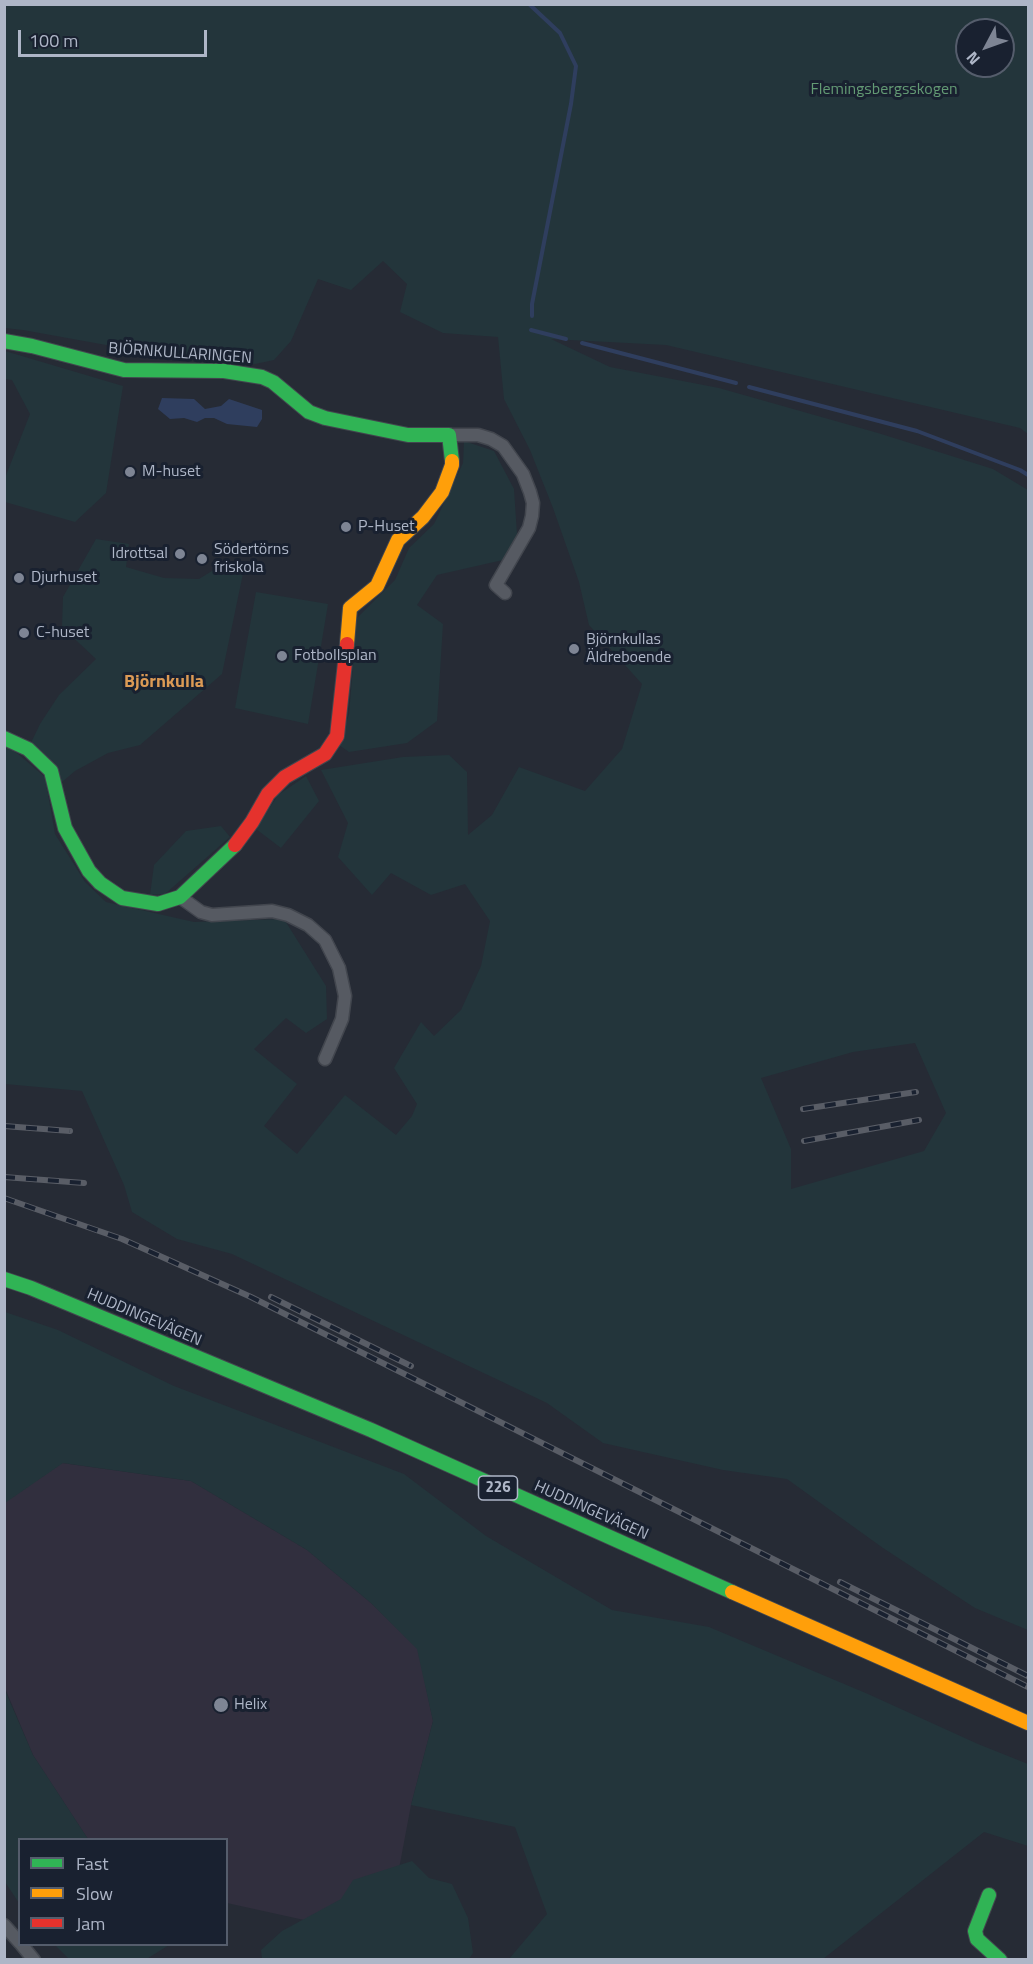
<!DOCTYPE html>
<html>
<head>
<meta charset="utf-8">
<style>
  body { margin:0 }
  #map { position:relative; width:1033px; height:1964px; overflow:hidden; background:#262b35; font-family:"Titillium Web",sans-serif }
  canvas { display:block }
  .frame { position:absolute; inset:0; border:6px solid #aeb6c7; pointer-events:none }
  .legend { position:absolute; left:18px; top:1838px; width:210px; height:108px; box-sizing:border-box; background:#192130; border:2px solid #555d6c; margin:0; padding:8px 10px; list-style:none; font-size:18px; color:#aeb6c7 }
  .legend li { display:flex; align-items:center; gap:12px; height:30px }
  .legend b { width:30px; border:2px solid #555d6c }
  .north { position:absolute; left:955px; top:18px; width:60px; height:60px; box-sizing:border-box; background:#192130; border:2px solid #555d6c; border-radius:50%; rotate:229deg; font-size:16px; font-weight:700; line-height:24px; text-align:center; color:#aeb6c7 }
  .north::after { content:''; display:block; margin:auto; width:21px; height:27px; background:#7e8594; clip-path:polygon(50% 0,100% 100%,50% 72%,0 100%) }
  .scale { position:absolute; left:18px; top:30px; width:189px; height:27px; box-sizing:border-box; border:3px solid #aeb6c7; border-top:0; padding-left:8px; font-size:18px; line-height:21px; white-space:nowrap; color:#aeb6c7; -webkit-text-stroke:4px #192130; paint-order:stroke }
</style>
</head>
<body>
<div id="map">
<canvas width="1033" height="1964"></canvas>
<div class="frame"></div>
<ul class="legend">
<li><b style="height:8px;background:#30b455"></b>Fast</li>
<li><b style="height:8px;background:#ff9f0a"></b>Slow</li>
<li><b style="height:8px;background:#e5322d"></b>Jam</li>
</ul>
<div class="north">N</div>
<div class="scale">100 m</div>
</div>
<script>
const c = document.querySelector('canvas').getContext('2d');
c.lineJoin = 'round';
function fillPath(path, color) {
  c.fillStyle = color;
  c.fill(path, 'evenodd');
}
function poly(rows) {
  const path = new Path2D();
  for (const r of rows) {
    path.moveTo(r[0], r[1]);
    for (let i = 2; i < r.length; i += 2) path.lineTo(r[i], r[i + 1]);
  }
  return path;
}
function trace(path, color, width, dash) {
  c.strokeStyle = color;
  c.lineWidth = width;
  c.lineCap = dash ? 'butt' : 'round';
  c.setLineDash(dash || []);
  c.stroke(path);
}
function label(font, color, halo, rows, align = 'center') {
  c.font = font + ' "Titillium Web",sans-serif';
  c.lineWidth = 6;
  c.setLineDash([]);
  c.textBaseline = 'middle';
  c.strokeStyle = halo;
  c.fillStyle = color;
  for (const [text, x, y, turn = 0] of rows) {
    c.save();
    c.translate(x, y);
    c.rotate((+turn || 0) * Math.PI / 180);
    c.textAlign = isNaN(turn) ? turn : align;
    if (halo) c.strokeText(text, 0, 0);
    c.fillText(text, 0, 0);
    c.restore();
  }
}
const medical = poly([
  [62,1463,191,1481,307,1550,371,1603,418,1649,433,1721,411,1805,386,1938,227,1903,226,1840,88,1839,33,1755,5,1688,4,1503]
]);
const green = poly([
  [5,5,1028,5,1028,434,1020,428,666,345,551,339,610,367,719,388,878,433,993,469,1028,490,1028,1630,975,1608,883,1548,787,1479,723,1470,603,1443,547,1403,232,1254,177,1239,132,1212,124,1185,82,1091,5,1084,4,748,11,748,45,777,55,834,85,882,106,902,194,922,284,919,326,986,327,1019,306,1033,286,1018,254,1049,297,1084,264,1126,297,1154,345,1095,396,1135,412,1116,417,1104,394,1068,421,1022,434,1036,461,1010,481,966,490,921,465,884,431,895,391,873,372,895,338,857,348,823,321,770,403,757,449,755,467,772,468,835,492,815,519,767,585,791,622,749,642,684,589,625,579,582,553,508,530,450,504,399,498,337,443,333,400,312,407,284,383,261,351,290,318,279,291,341,274,360,255,364,156,354,23,330,5,328],
  [967,30,1003,30,1003,66,967,66],
  [915,1043,946,1113,924,1151,791,1189,791,1149,761,1078,853,1052],
  [5,351,123,386,106,493,75,522,5,502,5,478,30,414,12,380,5,379],
  [464,441,494,451,514,489,517,534,503,560,437,575,417,605,443,624,437,721,407,743,349,752,339,745,349,714,357,618,395,580,409,548,434,524,463,463],
  [96,539,129,544,126,567,164,578,199,579,220,566,244,569,222,674,140,745,108,753,75,771,55,788,28,749,40,724,59,695,96,659,62,627,63,597],
  [256,592,328,604,308,724,235,708],
  [306,776,319,801,281,848,256,829,278,795],
  [221,826,230,837,165,894,150,895,154,865,186,831],
  [5,1312,58,1330,174,1386,404,1474,486,1536,612,1610,709,1627,868,1694,978,1744,1028,1764,1028,1846,984,1832,823,1959,509,1959,547,1914,515,1827,411,1805,433,1721,417,1649,371,1603,307,1550,191,1481,63,1463,5,1503],
  [4,1688,33,1755,88,1839,20,1840,19,1903,5,1882],
  [412,1861,429,1878,452,1884,468,1918,473,1953,469,1959,262,1959,261,1950,282,1931,341,1899,353,1880],
  [55,1945,169,1945,145,1960,69,1959]
]);
const water = poly([
  [162,398,194,399,205,409,221,406,229,399,262,410,262,419,257,427,227,424,214,418,205,418,197,422,184,418,170,419,158,409]
]);
const stream = poly([
  [529,4,560,33,576,66,571,104,532,304,532,316],
  [531,330,566,339],
  [582,343,736,383],
  [749,387,917,431,1020,470,1028,475]
]);
const street = poly([
  [449,435,478,435,491,439,503,446,523,474,530,492,533,503,532,516,529,528,496,585,505,593],
  [180,897,201,912,212,915,272,911,288,915,308,925,325,940,339,968,345,996,342,1019,325,1059],
  [4,1925,20,1943],
  [21,1944,34,1960]
]);
const fast = poly([
  [4,341,32,346,124,370,224,371,262,377,273,382,309,412,325,418,408,435,449,435,452,461],
  [4,738,28,749,51,771,65,828,89,871,100,883,122,898,158,904,180,897,235,845],
  [4,1279,31,1288,371,1430,732,1592],
  [989,1895,975,1931,977,1939,1000,1960]
]);
const slow = poly([
  [347,644,350,608,377,586,398,540,423,517,442,492,452,465,452,461],
  [732,1592,1028,1723]
]);
const jam = poly([
  [235,845,252,822,268,794,285,777,325,754,337,736,347,644]
]);
const rail = poly([
  [803,1109,916,1092],
  [4,1126,70,1131],
  [804,1141,919,1120],
  [4,1177,84,1183],
  [4,1198,122,1239,251,1297,1028,1687],
  [271,1297,411,1366],
  [840,1582,1028,1676]
]);
const markers = [
  [130,472,6,"#7e8594"],
  [346,527,6,"#7e8594"],
  [180,554,6,"#7e8594"],
  [202,559,6,"#7e8594"],
  [19,578,6,"#7e8594"],
  [24,633,6,"#7e8594"],
  [574,649,6,"#7e8594"],
  [282,656,6,"#7e8594"],
  [221,1705,8,"#7e8594"]
];
const shields = [
  [498,1488,39]
];
const shieldNames = [
  ["226",498,1488]
];
const parkNames = [
  ["Flemingsbergsskogen",884,90]
];
const streetNames = [
  ["BJÖRNKULLARINGEN",180,354,4],
  ["HUDDINGEVÄGEN",144,1318,23],
  ["HUDDINGEVÄGEN",591,1511,24]
];
const poiNames = [
  ["M-huset",142,472],
  ["P-Huset",358,527],
  ["Södertörns",214,550],
  ["friskola",214,568],
  ["Idrottsal",168,554,"right"],
  ["Djurhuset",31,578],
  ["C-huset",36,633],
  ["Björnkullas",586,640],
  ["Äldreboende",586,658],
  ["Fotbollsplan",294,656],
  ["Helix",234,1705]
];
const neighbourhoodNames = [
  ["Björnkulla",164,683]
];
fillPath(medical, '#312f3e');
fillPath(green, '#23353b');
fillPath(water, '#2f3e5e');
trace(stream, '#2f3e5e', 4);
trace(street, '#42464e', 15);
trace(fast, '#42464e', 16);
trace(slow, '#42464e', 16);
trace(jam, '#42464e', 16);
trace(street, '#565a62', 12);
trace(fast, '#30b455', 14);
trace(slow, '#ff9f0a', 14);
trace(jam, '#e5322d', 14);
trace(rail, '#595d66', 6);
trace(rail, '#192130', 4, [11]);
for (const [x, y, r, color] of markers) {
  const dot = new Path2D();
  dot.arc(x, y, r, 0, 2 * Math.PI);
  c.fillStyle = color;
  c.fill(dot);
  trace(dot, '#192130', 2);
}
for (const [x, y, w] of shields) {
  const box = new Path2D();
  box.roundRect(x - w / 2, y - 12, w, 24, 4.5);
  c.fillStyle = '#192130';
  c.fill(box);
  trace(box, '#aeb6c7', 1.5);
}
label('bold 15px', '#aeb6c7', null, shieldNames);
label('16px', '#639a74', '#192130', parkNames);
label('16px', '#aeb6c7', '#192130', streetNames);
label('16px', '#aeb6c7', '#192130', poiNames, 'left');
label('bold 18px', '#dc9a55', '#192130', neighbourhoodNames);
</script>
</body>
</html>
